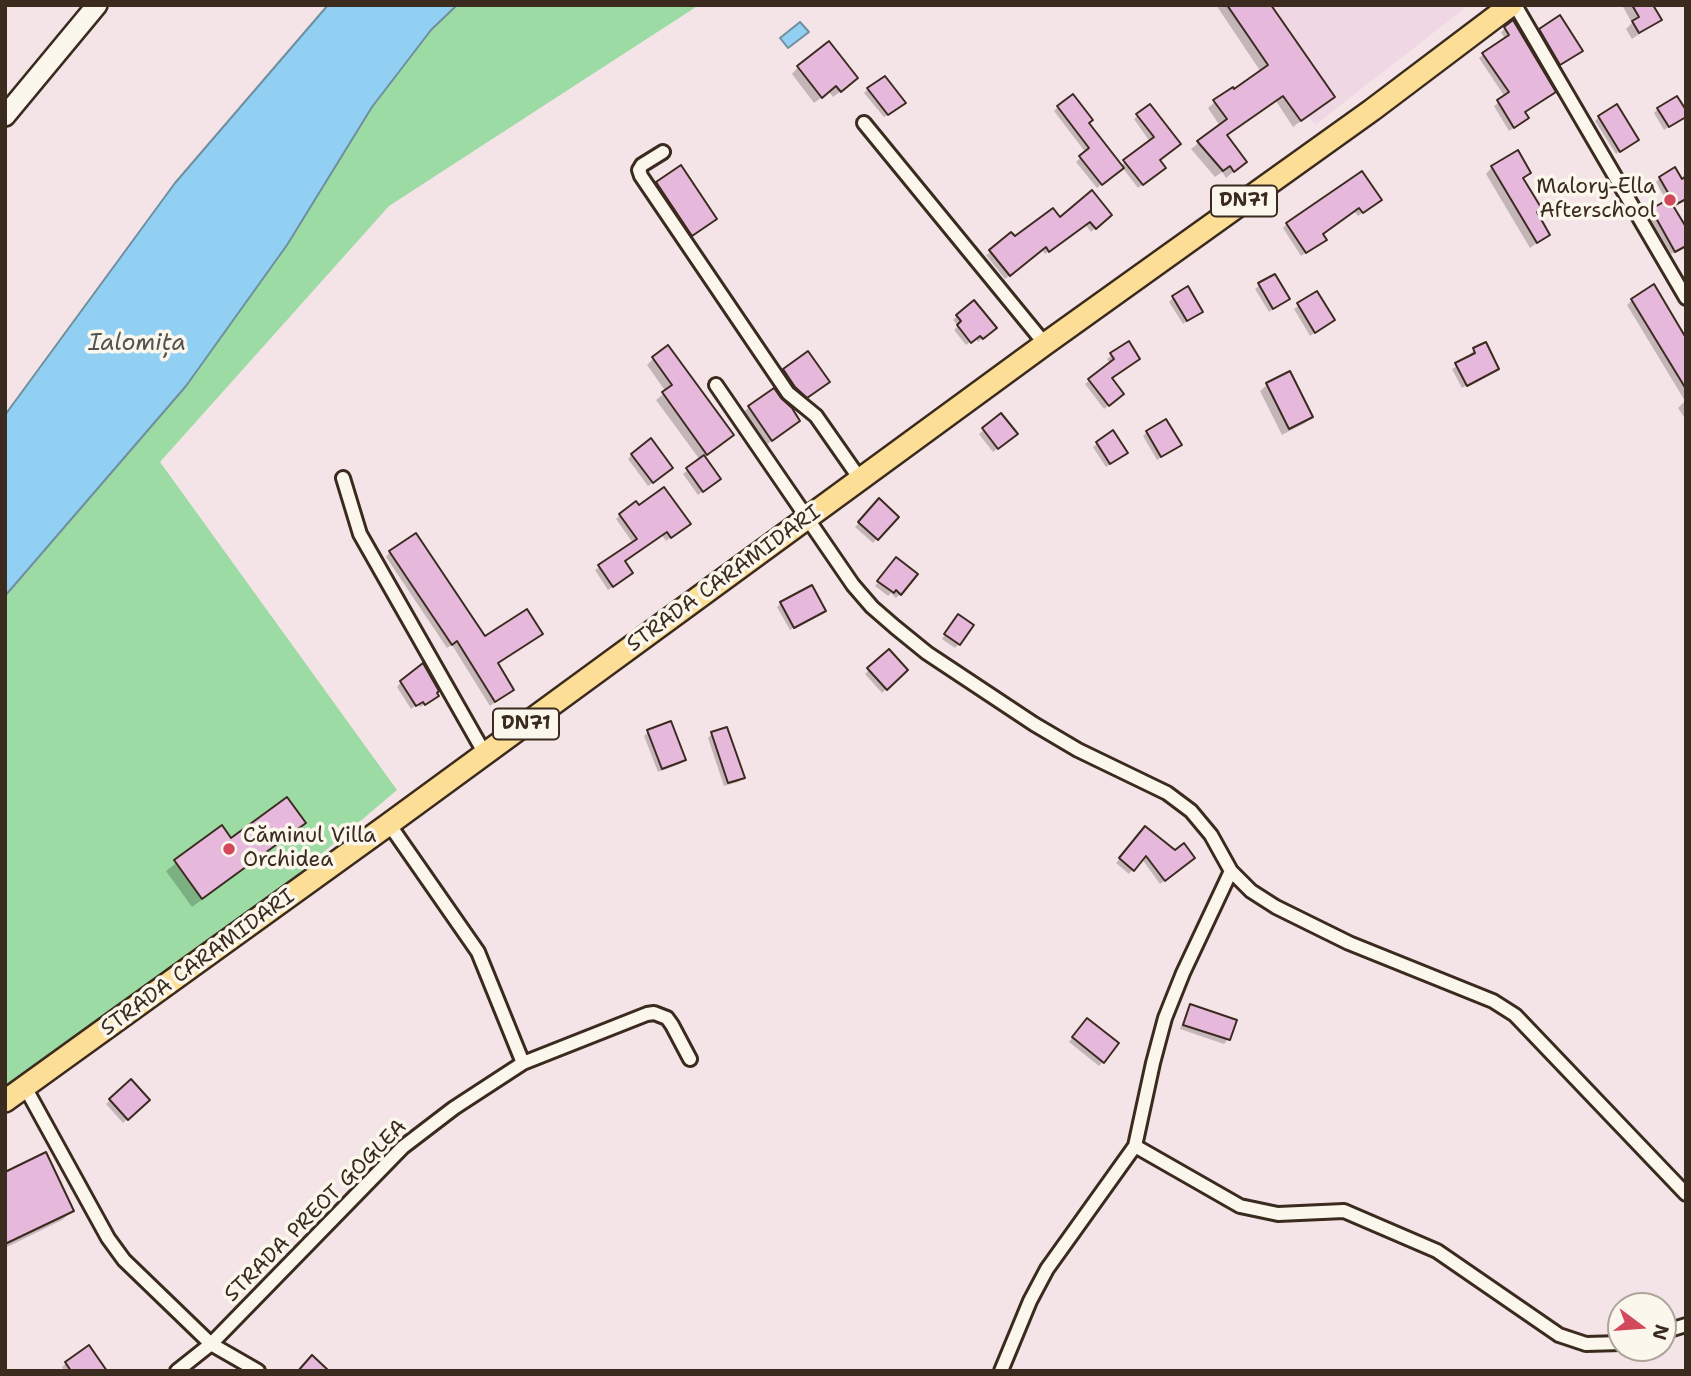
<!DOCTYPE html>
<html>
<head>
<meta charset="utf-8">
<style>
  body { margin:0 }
  #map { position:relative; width:1691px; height:1376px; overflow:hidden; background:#f5e4e7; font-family:"Shantell Sans",sans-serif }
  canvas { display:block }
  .frame { position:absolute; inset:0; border:7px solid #3b2a1e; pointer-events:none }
  .north { position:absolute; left:1607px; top:1292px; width:70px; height:70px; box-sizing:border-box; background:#fbf7ec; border:2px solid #aea59a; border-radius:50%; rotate:106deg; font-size:19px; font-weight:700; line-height:28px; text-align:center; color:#3b2a1e }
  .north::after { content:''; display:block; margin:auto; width:24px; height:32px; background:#d1495b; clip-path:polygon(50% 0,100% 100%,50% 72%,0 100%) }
</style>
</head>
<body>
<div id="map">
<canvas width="1691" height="1376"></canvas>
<div class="frame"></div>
<div class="north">N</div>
</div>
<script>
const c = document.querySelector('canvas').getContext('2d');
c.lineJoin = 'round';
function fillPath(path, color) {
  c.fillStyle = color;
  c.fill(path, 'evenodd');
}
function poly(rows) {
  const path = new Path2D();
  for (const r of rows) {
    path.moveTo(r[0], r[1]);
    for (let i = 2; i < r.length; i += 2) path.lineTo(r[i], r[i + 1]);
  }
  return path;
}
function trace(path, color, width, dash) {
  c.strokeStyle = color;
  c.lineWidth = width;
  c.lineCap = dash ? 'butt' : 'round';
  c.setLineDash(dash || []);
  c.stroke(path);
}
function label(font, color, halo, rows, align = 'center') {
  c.font = font + ' "Shantell Sans",sans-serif';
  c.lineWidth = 7;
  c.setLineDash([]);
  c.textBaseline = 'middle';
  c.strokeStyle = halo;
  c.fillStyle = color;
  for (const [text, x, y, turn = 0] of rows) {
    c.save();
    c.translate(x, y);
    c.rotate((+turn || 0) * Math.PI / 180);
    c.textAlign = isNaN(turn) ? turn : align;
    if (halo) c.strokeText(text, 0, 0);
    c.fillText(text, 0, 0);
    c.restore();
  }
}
const built = poly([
  [1223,5,1469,5,1315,125]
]);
const green = poly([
  [457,5,699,5,389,206,160,462,397,790,50,1084,5,1114,5,596,186,386,287,245,372,107,431,30]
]);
const water = poly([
  [328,5,457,5,431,30,372,107,287,245,186,386,5,596,5,415,175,183,328,5],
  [800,22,809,32,788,48,780,38,800,22]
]);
const shadow = poly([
  [1216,5,1269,5,1332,97,1293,127,1276,101,1226,136,1245,162,1226,178,1222,172,1215,177,1191,149,1220,126,1208,108,1215,102,1234,91,1261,72],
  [1622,5,1651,5,1660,20,1632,39,1626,29,1632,23],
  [1513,22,1523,112,1523,122,1509,131,1494,106,1505,97,1479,58,1505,39,1501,32],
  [1540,30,1580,51,1556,68,1536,34],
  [798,67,849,85,833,97,829,92,814,103,792,74],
  [868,89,899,107,884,117,864,93],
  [1150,106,1160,172,1138,188,1122,167,1097,188,1076,162,1086,153,1054,111,1058,107,1087,124,1120,166,1150,142,1134,119],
  [1658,109,1686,116,1664,130,1654,113],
  [1599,117,1632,144,1616,154,1595,121],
  [681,167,715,219,685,241,650,190],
  [1492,167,1529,173,1522,180,1535,213,1548,235,1530,248,1486,174],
  [1660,178,1686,199,1672,207,1686,246,1671,254,1648,215,1667,202,1656,182],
  [1376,203,1358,216,1354,211,1321,235,1320,244,1301,256,1283,228,1287,224],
  [1059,219,1106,219,1091,232,1085,224,1045,254,1042,250,1005,279,986,255,1014,239],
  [1260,285,1288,299,1269,312,1255,289],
  [1317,293,1333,320,1310,336,1294,309],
  [1173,298,1201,311,1183,324,1169,302],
  [1632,300,1686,340,1686,420,1678,408,1685,401,1627,305],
  [957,316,990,332,978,342,975,338,966,345,954,330,958,326,953,320],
  [1474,350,1497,368,1462,388,1452,369,1471,357,1470,354],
  [808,354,823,386,802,401,780,375],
  [1112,355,1138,359,1110,379,1118,398,1104,409,1085,384,1110,364,1107,359],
  [653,359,725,442,704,457,715,483,698,495,683,474,700,460,656,400,666,392,647,365],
  [1289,373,1311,416,1305,423,1282,435,1260,391,1267,385],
  [749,407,798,421,765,446,742,414],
  [1001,416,1011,438,993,452,979,434],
  [1147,432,1175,448,1157,460,1143,436],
  [1113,433,1122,457,1106,467,1093,447],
  [632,455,667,472,648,486,628,459],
  [879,501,897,517,873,543,855,527],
  [620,515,684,528,666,541,662,535,624,562,627,577,608,590,595,570,633,543,616,519],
  [390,552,485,638,541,634,496,664,512,690,507,694,490,706,452,645,447,648,386,557],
  [892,563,900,594,896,598,891,593,888,596,875,586],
  [781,603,824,610,790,630,777,607],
  [954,621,959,644,955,648,942,639],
  [889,651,906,670,882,693,865,674],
  [401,682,433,699,420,707,418,704,411,709,397,687],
  [648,732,684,760,680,764,658,772,644,736],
  [712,734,743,778,738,782,724,786,708,738],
  [304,822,294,832,192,907,166,871,221,828,231,841],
  [1142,832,1189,862,1160,884,1142,859,1129,874,1116,863],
  [1191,1006,1234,1021,1228,1039,1224,1044,1180,1029,1187,1010],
  [1083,1024,1103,1062,1099,1066,1069,1042],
  [131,1081,148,1100,123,1123,106,1104],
  [5,1173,72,1211,62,1220,5,1248],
  [66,1363,105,1371,64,1371,62,1367]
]);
const building = poly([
  [1227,5,1271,5,1335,97,1301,121,1283,96,1227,135,1247,162,1234,172,1230,166,1223,171,1197,141,1227,119,1213,100,1233,87,1234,89,1268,65,1227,5],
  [1632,5,1653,5,1662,20,1639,33,1632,21,1639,17,1632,5],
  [1560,15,1583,51,1560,65,1539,29,1560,15],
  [1513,20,1556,92,1525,112,1529,118,1514,128,1497,100,1509,92,1482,53,1509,35,1504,27,1513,20],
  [829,41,858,78,841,92,836,86,822,98,797,66,829,41],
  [885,76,906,103,888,115,867,88,885,76],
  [1073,94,1093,120,1089,123,1124,168,1102,185,1079,156,1089,148,1057,106,1073,94],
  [1677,96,1686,110,1686,117,1669,127,1657,108,1677,96],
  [1150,104,1181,144,1160,160,1166,168,1143,185,1123,160,1154,137,1136,114,1150,104],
  [1617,104,1639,140,1620,152,1598,116,1617,104],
  [1518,150,1531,173,1523,178,1542,209,1537,212,1550,235,1537,243,1491,166,1518,150],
  [681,165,717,219,692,236,656,182,681,165],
  [1675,167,1682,179,1686,176,1686,199,1675,205,1659,177,1675,167],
  [1362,171,1382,200,1363,213,1359,208,1323,234,1327,240,1306,253,1286,223,1362,171],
  [1092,190,1112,215,1096,229,1090,222,1049,252,1046,247,1010,276,989,250,1011,232,1015,236,1053,208,1060,217,1092,190],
  [1669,199,1686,227,1686,246,1675,252,1651,209,1669,199],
  [1275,274,1290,299,1273,309,1258,283,1275,274],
  [1654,284,1686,338,1686,389,1631,299,1654,284],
  [1188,286,1203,312,1187,321,1172,296,1188,286],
  [1317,291,1335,320,1315,333,1297,303,1317,291],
  [974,300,997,328,983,339,980,336,971,343,957,325,961,321,956,315,974,300],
  [1129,341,1140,359,1112,378,1124,394,1109,406,1088,379,1114,359,1110,353,1129,341],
  [1486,342,1499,369,1467,386,1455,363,1475,353,1473,348,1486,342],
  [668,345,734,435,707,455,662,392,672,385,652,357,668,345],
  [808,351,830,382,807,398,795,387,783,369,808,351],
  [1290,371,1313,417,1289,429,1266,383,1290,371],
  [774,388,781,398,792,408,800,421,772,441,748,406,774,388],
  [1001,413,1018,434,998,449,982,428,1001,413],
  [1166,419,1182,445,1161,457,1146,431,1166,419],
  [1113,430,1128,453,1110,464,1096,442,1113,430],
  [651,438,673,468,653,483,631,454,651,438],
  [704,455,721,479,703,492,686,468,704,455],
  [664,487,691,524,671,538,667,532,625,561,633,573,613,587,598,565,637,539,619,514,636,501,639,505,664,487],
  [879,498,899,517,878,540,858,522,879,498],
  [416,533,485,636,527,609,543,634,498,663,514,690,495,702,457,641,452,645,389,551,416,533],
  [896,557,918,574,901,595,896,590,894,593,877,581,896,557],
  [812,585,826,611,794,628,780,602,812,585],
  [958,614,974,625,960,645,944,634,958,614],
  [889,649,908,670,887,690,867,668,889,649],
  [423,663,439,691,437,693,439,696,425,705,423,702,416,706,400,681,423,663],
  [671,721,686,760,662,769,647,730,671,721],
  [727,727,745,778,728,783,711,732,727,727],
  [287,797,306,823,202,899,174,860,222,825,231,838,287,797],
  [1145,826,1175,850,1184,843,1195,858,1165,881,1146,856,1134,871,1119,858,1145,826],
  [1190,1004,1237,1020,1230,1040,1183,1025,1190,1004],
  [1087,1018,1119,1043,1104,1063,1072,1037,1087,1018],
  [131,1079,150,1100,128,1120,109,1099,131,1079],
  [46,1152,74,1211,5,1244,5,1172,46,1152],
  [89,1345,107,1371,71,1371,65,1362,89,1345],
  [312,1355,329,1371,298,1371,312,1355]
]);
const street = poly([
  [1515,5,1686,298],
  [864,123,1045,344],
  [663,152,642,165,639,170,641,176,788,393,816,416,860,479],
  [716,385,853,585,872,607,895,627,927,653,1034,724,1078,750,1167,793,1191,811,1211,835,1231,871,1251,891,1276,907,1349,943,1493,1001,1515,1015,1686,1194],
  [343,478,360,534,485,754],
  [389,824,478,952,523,1063],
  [25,1087,108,1238,124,1260,211,1344,258,1371],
  [1135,1146,1240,1206,1278,1214,1344,1211,1437,1251,1559,1335,1586,1344,1621,1343],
  [1663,1332,1686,1325],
  [177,1371,211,1344,403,1147,454,1108,523,1063,647,1014,654,1013,667,1018,672,1025,690,1059],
  [1001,1371,1030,1301,1047,1269,1135,1146,1153,1063,1165,1018,1183,973,1231,871]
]);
const secondary = poly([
  [5,116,97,5]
]);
const primary = poly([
  [5,1101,389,824,1045,344,1372,110,1511,5]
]);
const markers = [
  [1670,200,7,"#d1495b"],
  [229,849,7,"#d1495b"]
];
const shields = [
  [1244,201,66],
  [526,724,66]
];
const shieldNames = [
  ["DN71",1244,201],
  ["DN71",526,724]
];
const poiNames = [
  ["Malory-Ella",1656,188],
  ["Afterschool",1656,212],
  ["Căminul Villa",243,837,"left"],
  ["Orchidea",243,861,"left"]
];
const streetNames = [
  ["STRADA CARAMIDARI",724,579,-36],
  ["STRADA CARAMIDARI",198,963,-36],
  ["STRADA PREOT GOGLEA",316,1211,-45]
];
const waterNames = [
  ["Ialomița",137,344]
];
fillPath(built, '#f0d7e4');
fillPath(green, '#9cdba3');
fillPath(water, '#92d0f3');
trace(water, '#6f8e9e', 2);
fillPath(shadow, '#0003');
fillPath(building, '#e6b9dc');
trace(building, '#3b2a1e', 2);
trace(street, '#3b2a1e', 18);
trace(secondary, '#3b2a1e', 24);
trace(primary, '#3b2a1e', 26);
trace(street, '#fbf7ec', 12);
trace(secondary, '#fbf7ec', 19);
trace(primary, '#fcde96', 21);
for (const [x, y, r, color] of markers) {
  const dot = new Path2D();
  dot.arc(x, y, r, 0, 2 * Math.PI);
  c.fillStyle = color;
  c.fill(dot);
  trace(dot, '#fbf7ec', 2.5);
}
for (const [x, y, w] of shields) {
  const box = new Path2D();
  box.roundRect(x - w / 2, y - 15.5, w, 31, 5);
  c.fillStyle = '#fbf7ec';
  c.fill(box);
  trace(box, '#3b2a1e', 2);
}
label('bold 19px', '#3b2a1e', null, shieldNames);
label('21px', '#3b2a1e', '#fbf7ec', poiNames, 'right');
label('21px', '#3b2a1e', '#fbf7ec', streetNames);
label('italic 23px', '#515453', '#fbf7ec', waterNames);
</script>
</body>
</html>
